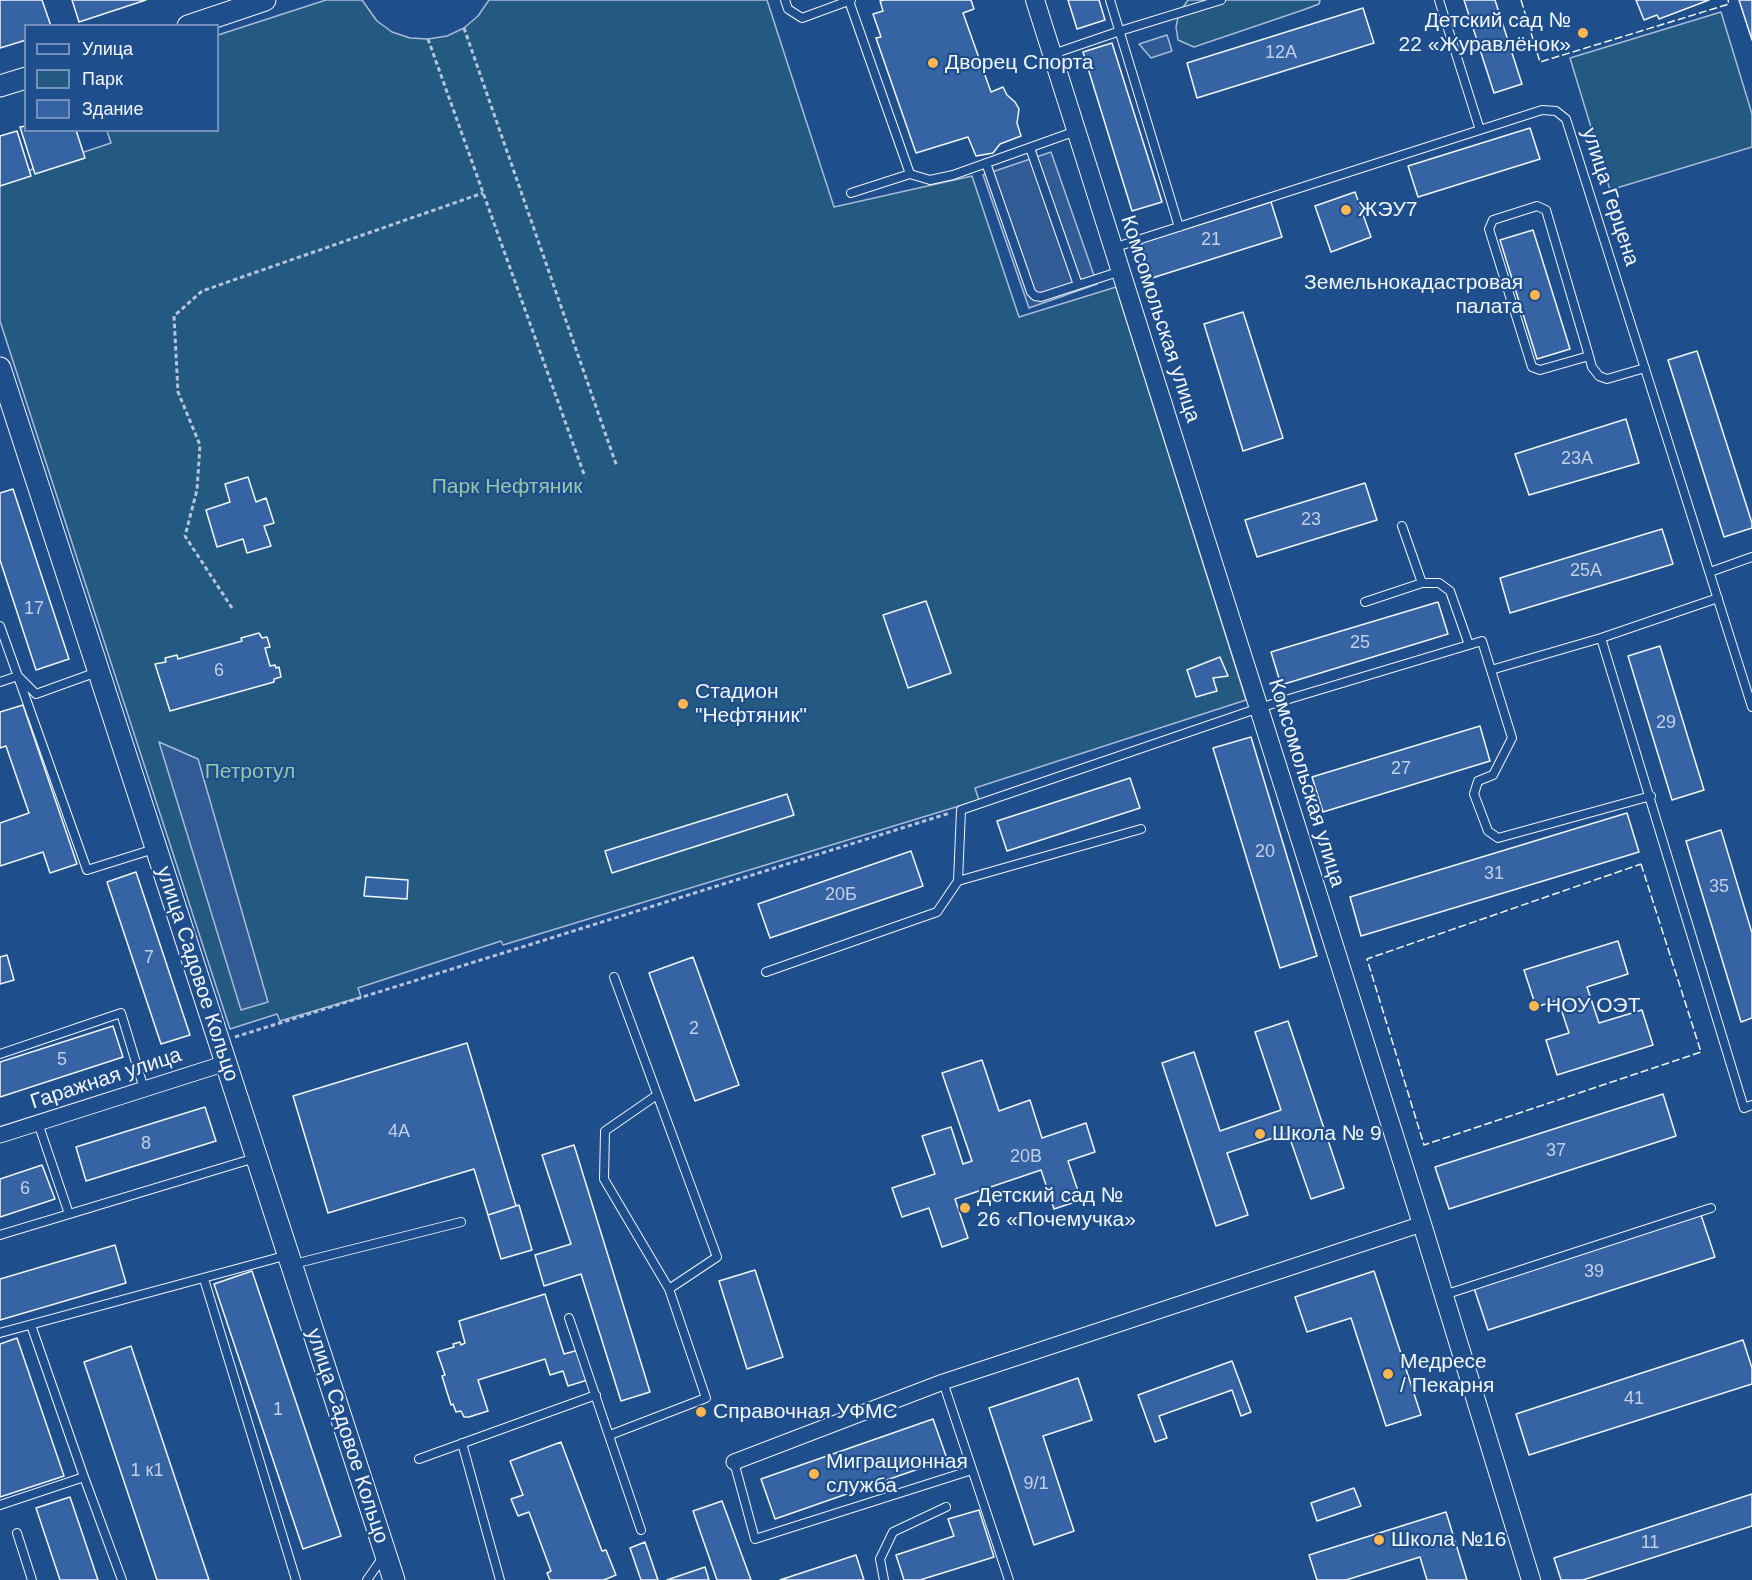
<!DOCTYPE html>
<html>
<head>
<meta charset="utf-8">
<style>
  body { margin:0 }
  #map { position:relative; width:1752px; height:1580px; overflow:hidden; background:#1f4e8c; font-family:Helvetica,sans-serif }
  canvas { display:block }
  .legend { position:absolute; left:24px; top:24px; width:195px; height:108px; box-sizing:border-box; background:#1f4e8c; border:2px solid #7391ba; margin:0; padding:8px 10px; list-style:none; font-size:18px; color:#f2f6ff }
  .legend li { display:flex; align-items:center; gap:12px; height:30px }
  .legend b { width:30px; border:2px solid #7391ba }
</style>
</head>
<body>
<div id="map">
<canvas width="1752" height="1580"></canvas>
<ul class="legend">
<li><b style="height:8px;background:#1f4e8c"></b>Улица</li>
<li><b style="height:16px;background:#245a82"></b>Парк</li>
<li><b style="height:16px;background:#3563a3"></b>Здание</li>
</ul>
</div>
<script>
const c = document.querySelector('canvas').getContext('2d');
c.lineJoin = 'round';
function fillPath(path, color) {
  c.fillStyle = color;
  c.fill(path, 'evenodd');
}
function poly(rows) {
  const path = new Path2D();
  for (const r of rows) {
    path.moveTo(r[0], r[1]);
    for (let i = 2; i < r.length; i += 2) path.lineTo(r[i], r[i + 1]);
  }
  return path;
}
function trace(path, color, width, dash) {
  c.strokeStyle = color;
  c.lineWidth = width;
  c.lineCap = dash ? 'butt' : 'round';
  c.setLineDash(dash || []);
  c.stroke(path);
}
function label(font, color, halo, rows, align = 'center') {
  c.font = font + ' Helvetica,sans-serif';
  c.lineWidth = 4.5;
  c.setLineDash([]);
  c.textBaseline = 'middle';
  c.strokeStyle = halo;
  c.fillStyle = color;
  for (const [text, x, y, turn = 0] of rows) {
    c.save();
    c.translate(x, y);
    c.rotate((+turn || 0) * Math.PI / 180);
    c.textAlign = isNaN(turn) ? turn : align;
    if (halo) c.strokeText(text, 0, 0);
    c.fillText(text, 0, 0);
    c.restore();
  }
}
const green = poly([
  [326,0,362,0,377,21,392,32,410,38,428,39,447,36,464,28,478,16,489,0,767,0,834,207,972,176,1019,317,1116,287,1246,700,975,788,979,800,503,945,501,941,358,988,361,997,280,1021,277,1014,230,1029,0,321,0,180,111,143,107,131,218,130,218,35,326,0],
  [1188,0,1320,0,1319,4,1303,10,1194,47,1178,40,1176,27,1179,13,1188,0],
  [1721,12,1752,114,1752,147,1610,190,1570,58,1721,12]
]);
const parking = poly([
  [1167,35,1172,51,1151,58,1139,44,1167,35],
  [1051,152,1097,284,1029,308,983,175,1051,152],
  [159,742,198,759,268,1002,241,1010,159,742]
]);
const building = poly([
  [0,0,42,0,51,26,26,26,26,40,0,48,0,0],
  [72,0,146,0,79,22,72,0],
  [884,0,971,0,974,9,963,13,991,92,1003,87,1007,95,1015,102,1019,109,1017,123,1021,136,1000,144,993,153,976,156,968,137,916,153,876,38,881,37,873,14,883,11,880,1,884,0],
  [1068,0,1099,0,1105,20,1077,29,1068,0],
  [1464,0,1495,0,1522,84,1494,93,1464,0],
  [1636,0,1709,0,1659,19,1657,15,1644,20,1636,0],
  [1739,0,1752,0,1752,40,1739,0],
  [1363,8,1374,43,1197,98,1187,63,1363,8],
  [1112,43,1162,202,1132,211,1083,52,1112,43],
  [26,126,26,130,76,130,85,158,35,174,20,127,26,126],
  [1530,128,1540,159,1418,197,1408,166,1530,128],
  [17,131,31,176,0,186,0,136,17,131],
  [1355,192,1371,237,1331,252,1315,206,1355,192],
  [1271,202,1282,237,1152,278,1141,243,1271,202],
  [1533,230,1570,349,1537,359,1500,240,1533,230],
  [1243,312,1283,438,1243,451,1204,324,1243,312],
  [1697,351,1752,523,1752,528,1724,537,1668,360,1697,351],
  [1626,419,1639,463,1529,495,1515,454,1626,419],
  [248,477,256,502,266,498,274,523,264,526,271,546,247,553,243,539,217,547,206,510,230,502,225,484,248,477],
  [1365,483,1377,520,1257,557,1245,520,1365,483],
  [13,489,69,659,36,670,0,560,0,493,13,489],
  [1662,529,1673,564,1510,613,1500,578,1662,529],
  [926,601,951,673,908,688,883,615,926,601],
  [1438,602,1448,634,1281,685,1271,652,1438,602],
  [259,633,262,638,267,637,270,647,265,648,270,666,275,665,276,668,279,667,281,677,274,679,274,682,170,711,155,664,166,662,165,658,177,655,178,659,242,641,241,638,259,633],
  [1660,646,1704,790,1672,800,1628,656,1660,646],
  [1220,657,1228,676,1213,678,1217,691,1196,697,1187,670,1220,657],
  [23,705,77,864,50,873,43,852,0,866,0,823,29,813,6,746,0,748,0,712,23,705],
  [1480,726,1490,761,1323,812,1312,777,1480,726],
  [1251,737,1317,956,1280,968,1213,748,1251,737],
  [1130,778,1140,808,1007,851,997,821,1130,778],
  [787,794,794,815,612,873,605,851,787,794],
  [1627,813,1639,852,1361,936,1350,897,1627,813],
  [1721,830,1752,933,1752,1018,1741,1022,1686,841,1721,830],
  [911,851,923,886,770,938,758,904,911,851],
  [136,872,190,1035,161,1044,107,882,136,872],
  [366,877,408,880,407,899,364,896,366,877],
  [1618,941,1628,974,1587,987,1599,1023,1642,1010,1653,1045,1557,1075,1546,1040,1569,1033,1558,1000,1536,1007,1524,970,1618,941],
  [7,955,14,980,0,984,0,957,7,955],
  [693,957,739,1085,695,1101,649,973,693,957],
  [1288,1021,1344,1188,1311,1199,1288,1133,1227,1153,1248,1215,1216,1226,1162,1063,1194,1052,1220,1131,1281,1110,1255,1032,1288,1021],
  [113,1026,123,1057,0,1097,0,1062,113,1026],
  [467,1043,516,1206,488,1215,474,1169,328,1213,293,1096,467,1043],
  [982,1060,999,1111,1030,1100,1042,1138,1086,1123,1095,1152,1068,1161,1081,1200,1054,1209,1041,1170,955,1199,968,1238,942,1247,929,1208,902,1217,892,1188,935,1174,922,1136,951,1127,963,1164,972,1161,942,1073,982,1060],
  [1663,1094,1676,1136,1449,1209,1435,1167,1663,1094],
  [205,1107,216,1141,86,1181,76,1147,205,1107],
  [574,1145,650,1392,621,1401,581,1274,544,1286,535,1255,571,1244,542,1155,574,1145],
  [42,1165,55,1199,0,1217,0,1179,42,1165],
  [519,1205,532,1250,501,1259,488,1215,519,1205],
  [1701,1215,1715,1257,1488,1330,1474,1288,1701,1215],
  [115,1245,126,1283,0,1320,0,1279,115,1245],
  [755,1270,783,1357,747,1369,719,1281,755,1270],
  [252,1271,341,1536,303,1549,214,1284,252,1271],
  [1374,1271,1421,1415,1386,1426,1351,1318,1307,1332,1295,1297,1374,1271],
  [545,1294,564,1354,582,1349,591,1379,568,1386,563,1371,550,1375,545,1359,478,1380,488,1411,469,1417,464,1417,461,1411,456,1412,453,1404,451,1405,442,1376,445,1375,437,1352,454,1347,453,1344,460,1342,461,1345,465,1343,459,1321,545,1294],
  [17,1338,64,1476,0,1497,0,1344,17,1338],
  [1743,1340,1752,1368,1752,1384,1529,1455,1516,1414,1743,1340],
  [131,1346,209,1580,157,1580,84,1362,131,1346],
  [1232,1361,1251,1412,1241,1416,1232,1390,1159,1416,1167,1438,1155,1442,1138,1395,1232,1361],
  [1078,1378,1092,1420,1043,1436,1074,1531,1034,1545,989,1408,1078,1378],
  [933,1419,947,1459,775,1519,761,1479,933,1419],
  [561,1442,602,1551,606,1550,616,1575,604,1580,550,1580,547,1573,551,1571,529,1512,518,1516,511,1499,523,1495,510,1461,561,1442],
  [1354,1488,1361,1506,1317,1521,1311,1503,1354,1488],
  [1752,1494,1752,1526,1583,1580,1561,1580,1554,1558,1752,1494],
  [70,1497,98,1580,60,1580,36,1508,70,1497],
  [722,1501,751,1580,717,1580,693,1511,722,1501],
  [979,1510,994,1557,920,1580,904,1580,896,1555,954,1536,948,1519,979,1510],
  [1446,1512,1467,1580,1427,1580,1420,1557,1346,1580,1317,1580,1309,1555,1446,1512],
  [645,1542,658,1580,641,1580,630,1548,645,1542],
  [856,1555,864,1580,780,1580,856,1555],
  [705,1567,709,1580,667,1580,705,1567]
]);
const path = poly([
  [464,28,617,467],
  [428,39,585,477],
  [232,608,185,536,197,490,200,445,178,392,174,316,202,291,483,193],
  [235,1037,950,813]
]);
const service = poly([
  [785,0,788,9,802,18,851,0],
  [1110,0,1179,227],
  [1439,0,1480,130],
  [849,1,910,174,930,180,953,175,1076,131],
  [1053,54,1120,31,1221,0],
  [1030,148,1078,285],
  [986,163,1031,292,1035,296,1041,297,1121,271],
  [851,193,910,174],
  [1113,248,1542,110,1556,111,1566,119,1752,707],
  [1589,356,1540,370,1532,367,1489,229,1493,220,1537,206,1546,210,1589,356,1592,367,1599,376,1607,379,1645,368],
  [1402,526,1422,583],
  [1710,572,1752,557],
  [1365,602,1422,583,1439,583,1450,591,1469,645],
  [0,626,87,870,154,849],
  [1601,638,1744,1108,1752,1105],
  [1491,670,1601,638,1718,598],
  [0,682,18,676,36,694,97,672],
  [958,881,1141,829],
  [766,972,937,912,958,881,961,810,1259,708,1482,641,1512,738,1493,775,1478,781,1474,794,1488,831,1498,838,1651,796],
  [614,977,717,1257,669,1289],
  [0,1054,121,1013,144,1089],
  [38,1123,69,1214],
  [0,1235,255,1158],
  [294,1264,461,1222],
  [204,1279,296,1580],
  [1444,1295,1711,1208],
  [569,1318,641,1530],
  [31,1325,84,1477,122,1580],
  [0,1333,288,1255],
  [943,1382,1009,1580],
  [610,1435,706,1398,669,1289,604,1179,605,1131,657,1095],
  [462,1443,500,1580],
  [419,1459,596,1395],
  [734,1462,755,1539,972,1470],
  [0,1505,84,1477],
  [17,1533,32,1580],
  [367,1580,383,1557],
  [884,1580,880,1559,893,1532,946,1507]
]);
const minor = poly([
  [0,1135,226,1063],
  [734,1462,943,1382,1422,1224]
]);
const tertiary = poly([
  [1035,0,1422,1224,1531,1580]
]);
const secondary = poly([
  [188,26,265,0],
  [0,86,26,78],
  [0,368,394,1580]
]);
const fence = poly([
  [1521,0,1540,62,1729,4,1728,0],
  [1641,864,1701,1052,1424,1145,1367,959,1641,864]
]);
const markers = [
  [1583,33,6,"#ffb74d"],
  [933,63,6,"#ffb74d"],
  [1346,210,6,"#ffb74d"],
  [1535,295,6,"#ffb74d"],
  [683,704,6,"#ffb74d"],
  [1534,1006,6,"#ffb74d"],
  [1260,1134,6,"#ffb74d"],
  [965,1208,6,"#ffb74d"],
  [1388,1374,6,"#ffb74d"],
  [701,1412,6,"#ffb74d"],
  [814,1474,6,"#ffb74d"],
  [1379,1540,6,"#ffb74d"]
];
const numberNames = [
  ["12А",1281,53],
  ["21",1211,240],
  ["23А",1577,459],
  ["23",1311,520],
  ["25А",1586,571],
  ["17",34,609],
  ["25",1360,643],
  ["6",219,671],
  ["29",1666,723],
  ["27",1401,769],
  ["20",1265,852],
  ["31",1494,874],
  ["35",1719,887],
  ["20Б",841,895],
  ["7",149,958],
  ["2",694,1029],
  ["5",62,1060],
  ["4А",399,1132],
  ["8",146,1144],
  ["37",1556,1151],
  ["20В",1026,1157],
  ["6",25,1189],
  ["39",1594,1272],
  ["41",1634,1399],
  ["1",278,1410],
  ["1 к1",147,1471],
  ["9/1",1036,1484],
  ["11",1650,1543]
];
const poiNames = [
  ["Детский сад №",1571,21,"right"],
  ["22 «Журавлёнок»",1571,45,"right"],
  ["Дворец Спорта",945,63],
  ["ЖЭУ7",1358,210],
  ["Земельнокадастровая",1523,283,"right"],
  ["палата",1523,307,"right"],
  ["Стадион",695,692],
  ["\"Нефтяник\"",695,716],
  ["НОУ ОЭТ",1546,1006],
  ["Школа № 9",1272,1134],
  ["Детский сад №",977,1196],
  ["26 «Почемучка»",977,1220],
  ["Медресе",1400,1362],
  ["/ Пекарня",1400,1386],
  ["Справочная УФМС",713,1412],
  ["Миграционная",826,1462],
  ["служба",826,1486],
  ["Школа №16",1391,1540]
];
const streetNames = [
  ["улица Герцена",1610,197,72],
  ["Комсомольская улица",1160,319,72],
  ["Комсомольская улица",1306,783,73],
  ["улица Садовое Кольцо",197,974,72],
  ["Гаражная улица",106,1079,-18],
  ["улица Садовое Кольцо",347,1436,72]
];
const parkNames = [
  ["Парк Нефтяник",507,487],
  ["Петротул",250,772]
];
fillPath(green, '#245a82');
trace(green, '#a8bbd7', 1.5);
fillPath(parking, '#305b95');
trace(parking, '#a8bbd7', 1.5);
fillPath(building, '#3563a3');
trace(building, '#f2f6ff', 1.5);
trace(service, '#f2f6ff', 10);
trace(minor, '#f2f6ff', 17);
trace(tertiary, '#f2f6ff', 20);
trace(secondary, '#f2f6ff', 23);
trace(path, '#b3c4dc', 3, [4.5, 3]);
trace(service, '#1f4e8c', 8);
trace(minor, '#1f4e8c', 15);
trace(tertiary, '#1f4e8c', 18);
trace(secondary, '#1f4e8c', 21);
trace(fence, '#f2f6ff', 1.5, [8, 3]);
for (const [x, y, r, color] of markers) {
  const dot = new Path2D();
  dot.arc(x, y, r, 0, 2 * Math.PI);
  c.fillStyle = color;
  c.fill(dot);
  trace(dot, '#1f4e8c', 2);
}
label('18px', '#c3d1e8', null, numberNames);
label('21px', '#f2f6ff', '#1f4e8c', poiNames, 'left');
label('21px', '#f2f6ff', '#1f4e8c', streetNames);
label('21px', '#97c8a6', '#1f4e8c', parkNames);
</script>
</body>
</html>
